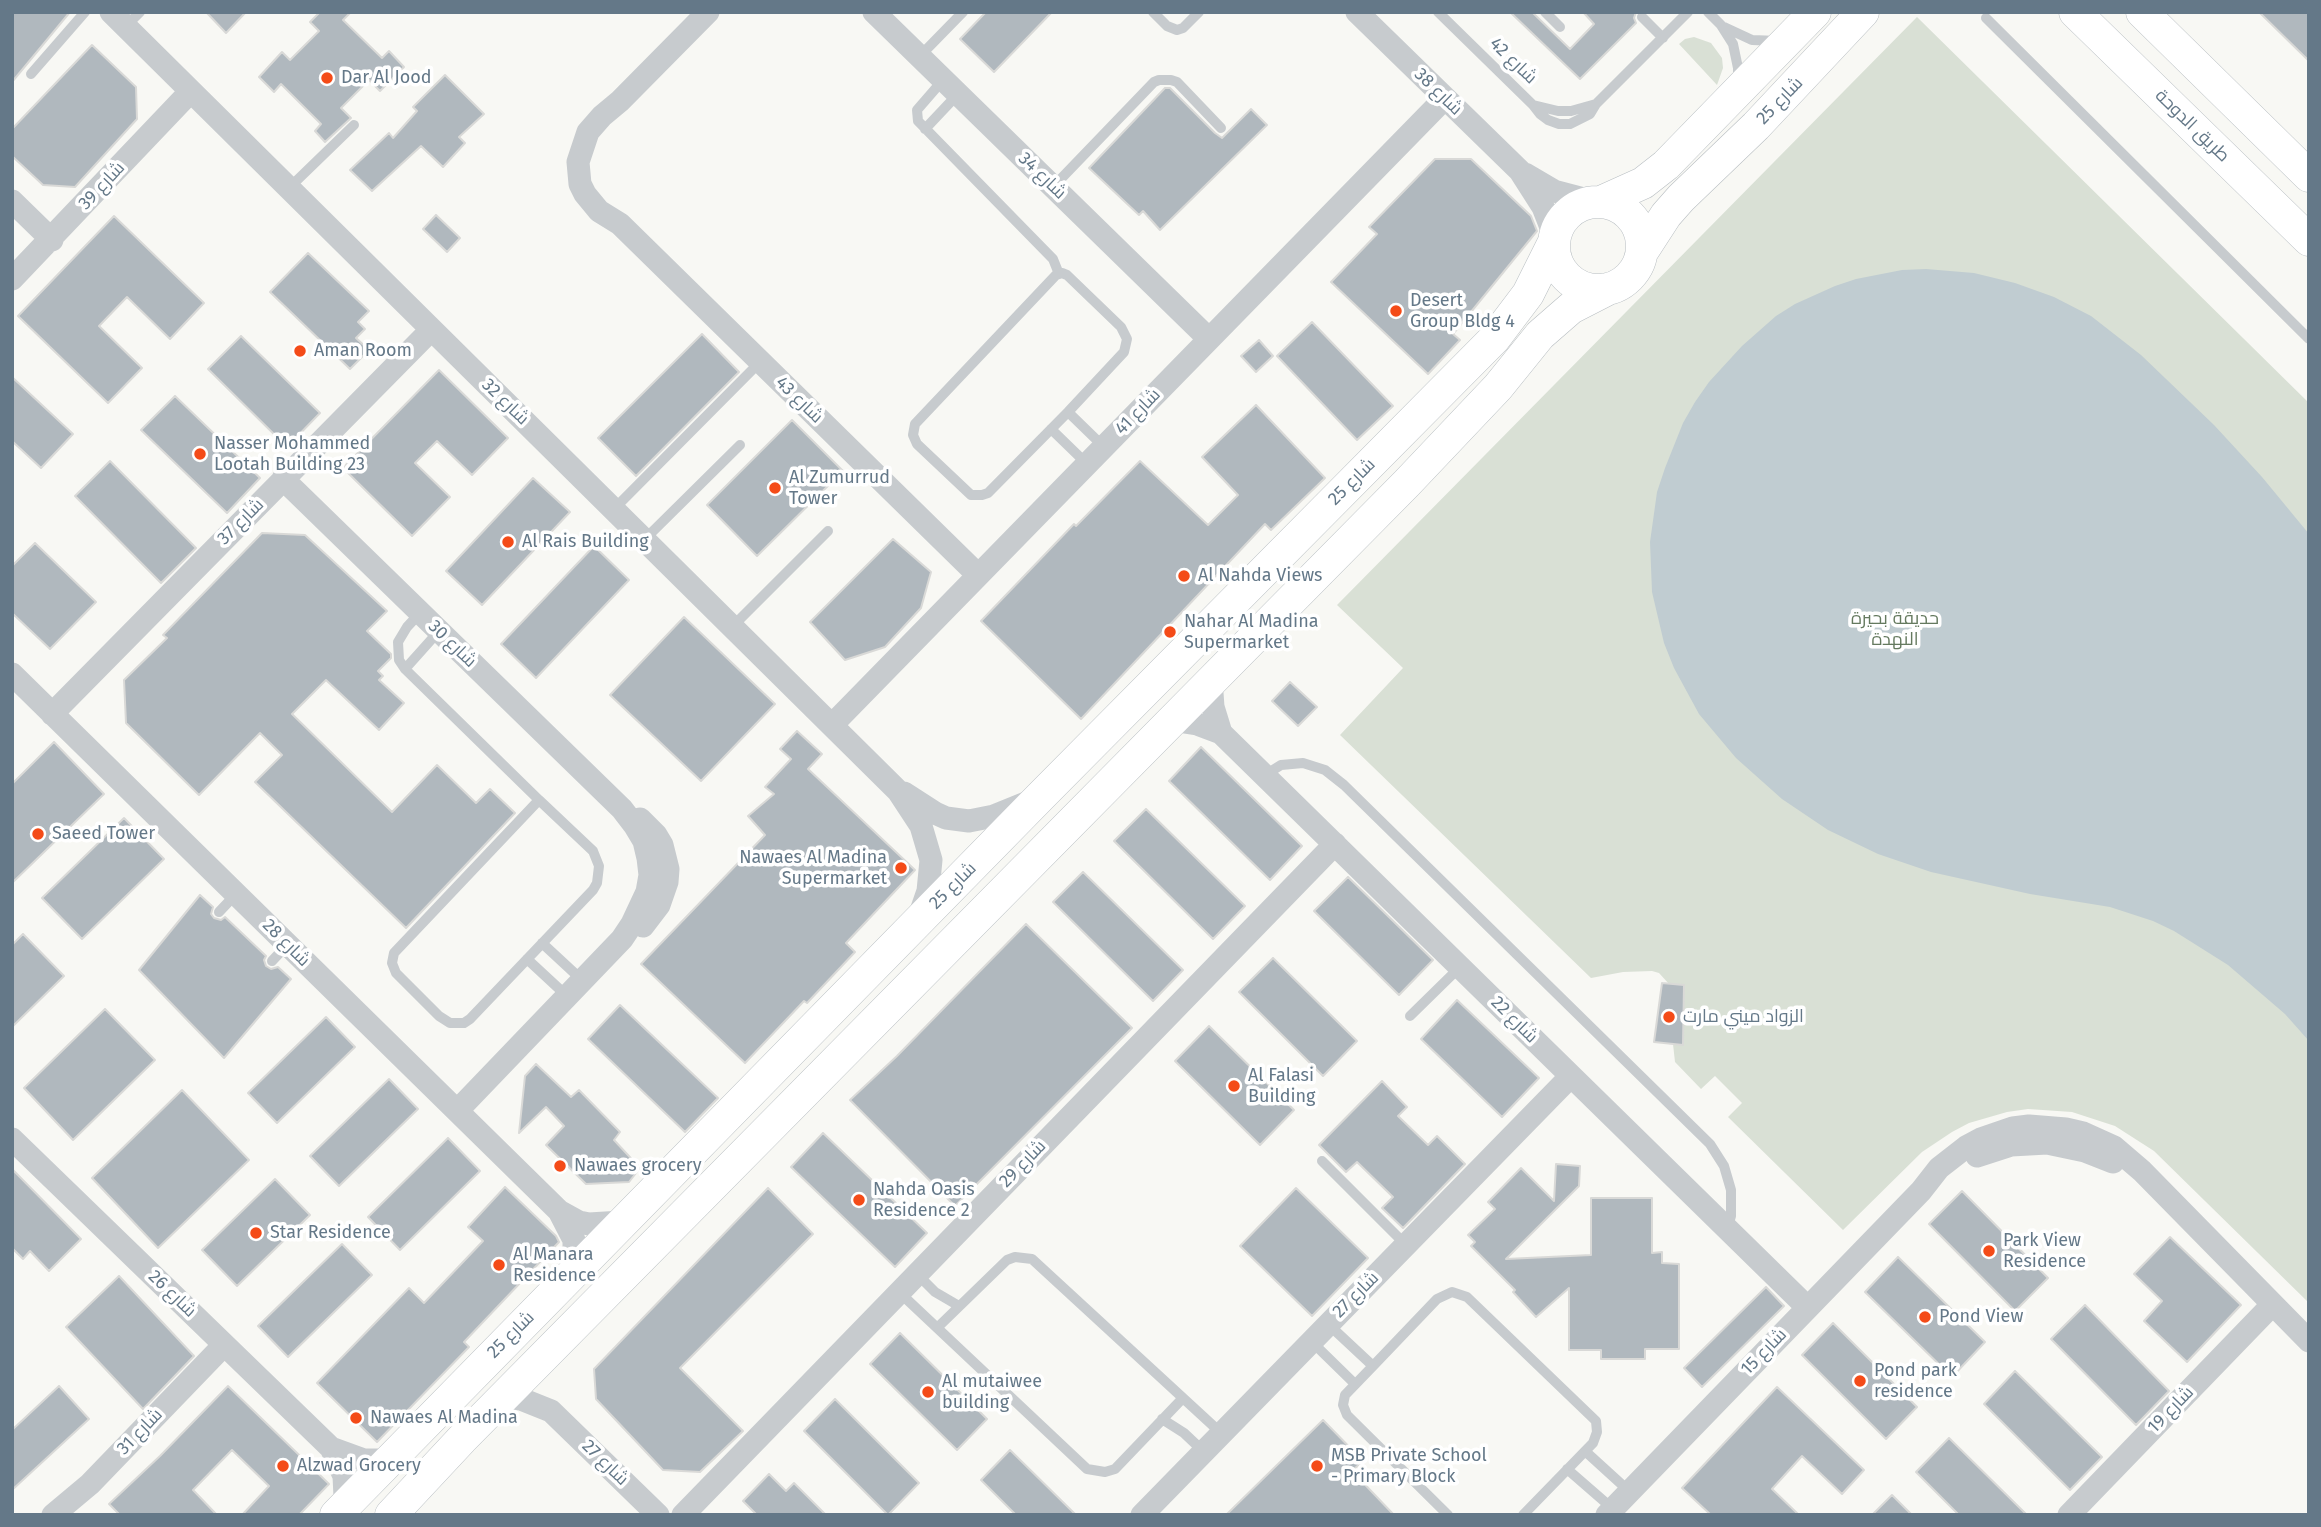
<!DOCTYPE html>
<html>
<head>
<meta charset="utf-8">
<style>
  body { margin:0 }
  #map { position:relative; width:2321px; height:1527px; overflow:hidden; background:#f8f8f4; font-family:"Fira Sans",sans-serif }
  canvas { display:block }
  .frame { position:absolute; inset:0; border:14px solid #647888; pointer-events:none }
</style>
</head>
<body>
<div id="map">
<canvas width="2321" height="1527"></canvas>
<div class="frame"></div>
</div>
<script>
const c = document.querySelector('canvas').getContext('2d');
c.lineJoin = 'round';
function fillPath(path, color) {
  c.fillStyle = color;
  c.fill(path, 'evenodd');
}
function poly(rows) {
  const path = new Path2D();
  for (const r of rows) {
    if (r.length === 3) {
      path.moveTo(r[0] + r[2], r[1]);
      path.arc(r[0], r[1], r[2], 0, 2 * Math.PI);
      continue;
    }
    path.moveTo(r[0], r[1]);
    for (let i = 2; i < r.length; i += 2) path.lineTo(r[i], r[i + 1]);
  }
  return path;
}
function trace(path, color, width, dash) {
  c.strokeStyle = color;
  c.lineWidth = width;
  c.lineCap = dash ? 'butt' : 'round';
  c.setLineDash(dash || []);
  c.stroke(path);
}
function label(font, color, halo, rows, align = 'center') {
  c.font = font + ' "Fira Sans",Cairo,sans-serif';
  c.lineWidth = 7;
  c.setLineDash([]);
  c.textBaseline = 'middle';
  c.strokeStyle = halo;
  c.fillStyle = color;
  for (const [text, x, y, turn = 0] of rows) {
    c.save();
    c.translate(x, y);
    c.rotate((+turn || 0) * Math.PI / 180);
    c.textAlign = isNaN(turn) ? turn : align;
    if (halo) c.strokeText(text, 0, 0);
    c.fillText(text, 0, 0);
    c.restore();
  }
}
const green = poly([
  [1917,17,2309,403,2309,1303,2154,1151,2115,1126,2072,1112,2028,1109,2007,1112,1969,1123,1952,1132,1922,1152,1843,1230,1728,1117,1742,1103,1715,1076,1701,1089,1675,1062,1673,1044,1683,1044,1684,985,1669,984,1659,973,1652,971,1623,972,1591,978,1340,735,1403,668,1337,605],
  [1694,37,1711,43,1722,58,1723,68,1717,85,1679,44,1685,39]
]);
const water = poly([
  [1926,269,1974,273,2015,283,2054,297,2091,316,2141,355,2214,425,2262,477,2309,534,2309,1041,2285,1014,2228,965,2174,931,2153,921,2110,907,2030,894,1931,872,1878,854,1828,830,1782,799,1736,758,1699,714,1674,668,1664,643,1652,592,1650,542,1657,492,1665,468,1683,423,1695,402,1709,382,1742,346,1776,316,1795,304,1835,286,1856,279,1902,270]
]);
const building = poly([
  [12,12,70,12,12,82,12,12],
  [206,12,246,12,226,33,206,12],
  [320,12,351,12,343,20,382,58,389,51,404,67,380,91,369,80,341,108,351,118,325,142,315,131,321,124,281,84,274,92,259,77,282,52,290,60,319,31,310,22,320,12],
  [986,12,1052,12,994,72,960,39,986,12],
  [1510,12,1532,12,1570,49,1594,24,1583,12,1636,12,1634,18,1636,23,1580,79,1510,12],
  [2259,12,2309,12,2309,61,2259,12],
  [92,45,136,87,137,119,75,187,43,185,12,156,12,129,92,45],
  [445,75,484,114,459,137,465,143,443,167,421,146,372,191,350,170,389,133,393,138,417,111,413,107,445,75],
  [1165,88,1170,88,1215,133,1222,138,1251,109,1267,125,1160,230,1143,211,1139,215,1089,168,1165,88],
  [1435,159,1471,159,1531,216,1537,231,1453,334,1460,340,1428,374,1331,282,1377,234,1369,227,1435,159],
  [436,215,460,238,447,252,423,229,436,215],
  [114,216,204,303,170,339,127,297,99,326,142,368,108,403,18,316,114,216],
  [308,253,369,311,358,322,365,329,356,338,369,350,350,369,270,292,308,253],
  [1312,322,1393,406,1357,440,1277,356,1312,322],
  [702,334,739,372,636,476,598,438,702,334],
  [241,336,320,413,287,447,208,369,241,336],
  [1259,340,1273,356,1256,372,1241,356,1259,340],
  [439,370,508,438,472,475,437,441,415,463,450,497,412,536,343,468,439,370],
  [12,377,73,434,41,468,12,441,12,377],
  [175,396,260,478,227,513,141,430,175,396],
  [1256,405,1325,478,1271,530,1265,524,1081,719,981,621,1074,524,1076,526,1140,461,1208,525,1238,495,1202,457,1256,405],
  [792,420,843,471,757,556,707,505,792,420],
  [110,461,196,548,161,583,75,496,110,461],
  [533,478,570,512,482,605,446,571,533,478],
  [262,533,305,535,387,611,367,631,391,654,391,658,378,671,383,676,379,680,404,703,379,730,326,680,292,714,392,812,437,765,476,803,490,789,515,813,406,928,255,782,282,755,260,733,199,795,126,723,124,680,167,638,163,635,262,533],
  [893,539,931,572,921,608,885,647,845,660,810,622,893,539],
  [35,543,96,602,50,649,12,613,12,566,35,543],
  [594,546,629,580,536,678,501,644,594,546],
  [684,617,775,704,701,781,610,695,684,617],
  [1290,682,1317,707,1298,726,1272,701,1290,682],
  [797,731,822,754,808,769,915,870,846,943,855,952,807,1003,804,1001,745,1063,641,964,765,835,748,816,774,794,765,787,791,759,780,749,797,731],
  [54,742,104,794,12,883,12,784,54,742],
  [1201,747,1302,846,1270,880,1169,781,1201,747],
  [1146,809,1245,906,1213,939,1114,841,1146,809],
  [124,818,164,859,82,939,42,898,124,818],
  [1083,872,1183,970,1153,1001,1053,902,1083,872],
  [1348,877,1433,960,1399,995,1314,911,1348,877],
  [200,895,213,907,211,914,214,918,221,920,225,917,266,956,264,960,266,966,271,969,278,967,291,979,224,1058,139,970,200,895],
  [1026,924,1132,1028,955,1206,850,1100,897,1056,1026,924],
  [23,934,64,976,12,1027,12,945,23,934],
  [1273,958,1357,1041,1323,1076,1239,992,1273,958],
  [1662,983,1684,985,1683,1045,1654,1042,1662,983],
  [1457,1000,1539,1078,1502,1117,1421,1039,1457,1000],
  [620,1005,718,1098,685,1132,588,1039,620,1005],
  [105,1009,155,1060,73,1140,24,1088,105,1009],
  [326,1017,355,1047,277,1123,248,1093,326,1017],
  [1209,1026,1294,1110,1260,1145,1175,1061,1209,1026],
  [536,1064,571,1097,579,1090,620,1132,614,1140,640,1168,629,1182,586,1184,546,1145,564,1126,546,1107,519,1133,525,1076,536,1064],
  [389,1079,418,1109,339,1186,310,1156,389,1079],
  [1382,1081,1407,1107,1398,1116,1428,1145,1437,1136,1465,1164,1403,1228,1382,1208,1393,1197,1357,1162,1346,1172,1319,1145,1382,1081],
  [182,1090,249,1160,158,1248,92,1178,182,1090],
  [823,1133,927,1233,895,1267,791,1167,823,1133],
  [448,1138,480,1171,400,1250,368,1217,448,1138],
  [1556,1164,1580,1166,1579,1186,1506,1259,1591,1255,1591,1198,1652,1198,1652,1253,1662,1252,1662,1263,1679,1264,1679,1349,1645,1349,1645,1359,1601,1359,1601,1350,1569,1350,1569,1288,1536,1317,1513,1292,1515,1290,1471,1246,1475,1242,1468,1235,1495,1209,1488,1202,1521,1168,1554,1201,1556,1164],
  [12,1169,81,1239,49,1271,30,1251,23,1259,12,1248,12,1169],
  [275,1179,310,1215,237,1286,202,1250,275,1179],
  [505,1187,556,1236,559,1242,464,1342,469,1347,377,1442,317,1383,409,1288,424,1303,483,1241,468,1227,505,1187],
  [768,1188,813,1234,680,1368,743,1431,700,1472,663,1470,596,1399,594,1369,768,1188],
  [1296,1188,1368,1258,1312,1316,1240,1246,1296,1188],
  [1962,1191,2048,1278,2015,1311,1929,1224,1962,1191],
  [2170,1237,2241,1305,2187,1362,2144,1321,2162,1301,2134,1274,2170,1237],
  [342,1244,372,1275,288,1357,258,1326,342,1244],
  [1898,1257,1985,1342,1952,1377,1865,1292,1898,1257],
  [119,1276,194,1356,143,1409,66,1327,119,1276],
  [1766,1287,1784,1306,1702,1387,1684,1368,1766,1287],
  [2085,1305,2169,1391,2136,1425,2051,1339,2085,1305],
  [1833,1323,1917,1407,1886,1439,1802,1355,1833,1323],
  [900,1333,987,1419,957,1450,870,1364,900,1333],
  [2015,1371,2102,1457,2070,1490,1984,1404,2015,1371],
  [59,1386,89,1419,12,1490,12,1430,59,1386],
  [228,1386,329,1484,299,1515,242,1515,269,1486,232,1450,193,1490,217,1515,120,1515,109,1504,160,1456,228,1386],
  [1777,1387,1864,1470,1842,1494,1802,1456,1772,1489,1799,1515,1711,1515,1682,1488,1777,1387],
  [835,1399,919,1483,888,1515,804,1431,835,1399],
  [1323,1420,1363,1461,1352,1471,1394,1515,1226,1515,1323,1420],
  [1949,1438,2027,1515,1959,1515,1916,1472,1949,1438],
  [1010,1450,1076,1515,1016,1515,981,1480,1010,1450],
  [769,1474,786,1491,794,1483,826,1515,757,1515,743,1501,769,1474],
  [1892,1495,1912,1515,1872,1515,1892,1495]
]);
const lane = poly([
  [1153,12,1167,26,1177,30,1183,28,1199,12],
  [1438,12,1533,105,1540,114,1548,120,1559,124,1570,124,1590,114,1596,104,1688,12],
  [1545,12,1560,27],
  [1708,12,1721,25,1733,44,1738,68,1738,80],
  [1642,17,1663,38],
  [1986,18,2309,339],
  [126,26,140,12],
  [1724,27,1752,40,1778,41],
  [920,56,963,12],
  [31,74,85,12],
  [943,80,917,110,918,121,1053,259,1059,274],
  [1533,105,1558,111,1571,111,1596,104],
  [925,129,958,94],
  [1053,187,1154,82,1159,80,1171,80,1177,82,1221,128],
  [289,188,354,125],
  [1062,273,1067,275,1121,327,1127,339,1124,352,1068,412,988,493,982,495,971,495,917,444,913,435,915,424,1056,275,1062,273],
  [1068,412,1104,447],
  [1051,429,1087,464],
  [614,509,760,362],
  [644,540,740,445],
  [420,613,407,627,398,642,399,660,405,669,539,800],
  [732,627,828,531],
  [405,669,439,631],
  [1265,775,1281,765,1303,763,1325,770,1344,785,1710,1144,1724,1166,1731,1190,1731,1216,1727,1229],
  [539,800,593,851,599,866,597,883,593,890,470,1019,464,1023,450,1023,439,1016,396,973,392,963,394,953,539,800],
  [219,912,236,894],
  [542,943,583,981],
  [527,959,568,997],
  [272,961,287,945],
  [1410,1016,1460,967],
  [1322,1161,1406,1245],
  [917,1274,935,1292,959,1306],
  [899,1292,1087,1469,1105,1472,1115,1469,1182,1399],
  [1328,1324,1373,1366],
  [938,1327,1007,1260,1015,1257,1032,1259,1221,1433],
  [1311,1341,1355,1384],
  [1162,1419,1184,1433,1203,1451],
  [1585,1451,1630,1492],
  [1567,1469,1613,1509],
  [1448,1515,1347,1415,1343,1405,1345,1395,1373,1366,1437,1299,1452,1292,1467,1297,1596,1421,1597,1432,1593,1443,1523,1515]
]);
const street = poly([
  [111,12,898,791,921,826,931,860,928,891,919,917],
  [708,12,620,101,602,116,588,132,578,162,580,184,585,194,599,211,620,224,978,575],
  [874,12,1209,339],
  [1357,12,1520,171,1543,207,1554,235],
  [1525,174,1554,191,1592,201],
  [12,201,52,240],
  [12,279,191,91],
  [283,479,622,809,635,826,644,841,648,858,650,875,647,892,632,924,622,939,457,1111],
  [12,674,559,1211,574,1240,574,1272],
  [1211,679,1213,707,1221,733],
  [52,714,431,330],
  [1171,720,1197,724,1221,733,1807,1307],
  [832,725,1444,99],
  [904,793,935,813,946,818,969,821,994,816,1031,801],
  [640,819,656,835,662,845,668,869,667,882,659,905,643,926],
  [12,1139,331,1448,344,1476,345,1497,343,1507],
  [1977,1156,2011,1145,2047,1143,2085,1151,2113,1162],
  [559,1211,579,1222,589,1224,622,1222],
  [504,1398,521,1399,551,1411,658,1515],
  [331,1448,364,1460,388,1460],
  [53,1515,90,1484,224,1345],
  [683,1515,1335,844],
  [1142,1515,1571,1076],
  [1607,1515,1921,1191,1939,1168,1966,1147,1981,1139,2013,1128,2029,1126,2066,1129,2083,1133,2114,1147,2142,1171,2309,1341],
  [2069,1515,2272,1305]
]);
const secondary = poly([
  [2075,12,2309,240],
  [2142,12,2309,176],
  [1603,201,1643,183,1666,165,1815,12],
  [1598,246,44],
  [1642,252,1666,215,1681,198,1756,126,1863,12],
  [336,1515,1040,797,1494,339,1528,294,1553,244],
  [391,1515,462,1439,1407,483,1498,387,1540,335,1571,308,1608,289]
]);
const markers = [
  [327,78,7,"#f44b18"],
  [1396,311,7,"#f44b18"],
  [300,351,7,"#f44b18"],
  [200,454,7,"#f44b18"],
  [775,488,7,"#f44b18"],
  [508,542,7,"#f44b18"],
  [1184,576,7,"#f44b18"],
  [1170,632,7,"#f44b18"],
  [38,834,7,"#f44b18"],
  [901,868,7,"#f44b18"],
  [1669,1017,7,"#f44b18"],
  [1234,1086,7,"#f44b18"],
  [560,1166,7,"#f44b18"],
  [859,1200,7,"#f44b18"],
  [256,1233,7,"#f44b18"],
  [1989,1251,7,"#f44b18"],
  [499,1265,7,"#f44b18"],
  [1925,1317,7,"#f44b18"],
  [1860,1381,7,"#f44b18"],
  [928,1392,7,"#f44b18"],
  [356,1418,7,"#f44b18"],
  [283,1466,7,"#f44b18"],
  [1317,1466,7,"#f44b18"]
];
const streetNames = [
  ["شارع 42",1513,61,44],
  ["شارع 38",1438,92,44],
  ["شارع 25",1780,101,-46],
  ["طريق الدوحة",2192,126,44],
  ["شارع 34",1042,176,44],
  ["شارع 39",102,186,-47],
  ["شارع 43",799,400,44],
  ["شارع 32",505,402,44],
  ["شارع 41",1138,412,-46],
  ["شارع 25",1352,482,-45],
  ["شارع 37",241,522,-45],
  ["شارع 30",452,644,44],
  ["شارع 25",953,886,-45],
  ["شارع 28",286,943,45],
  ["شارع 22",1514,1020,45],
  ["شارع 29",1023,1164,-46],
  ["شارع 26",172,1294,44],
  ["شارع 27",1356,1295,-45],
  ["شارع 25",511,1335,-45],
  ["شارع 15",1764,1352,-46],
  ["شارع 19",2171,1410,-46],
  ["شارع 31",140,1432,-46],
  ["شارع 27",605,1463,44]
];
const poiNames = [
  ["Dar Al Jood",341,78],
  ["Desert",1410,301],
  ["Group Bldg 4",1410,322],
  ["Aman Room",314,351],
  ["Nasser Mohammed",214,444],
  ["Lootah Building 23",214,465],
  ["Al Zumurrud",789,478],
  ["Tower",789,499],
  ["Al Rais Building",522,542],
  ["Al Nahda Views",1198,576],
  ["Nahar Al Madina",1184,622],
  ["Supermarket",1184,643],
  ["Saeed Tower",52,834],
  ["Nawaes Al Madina",887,858,"right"],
  ["Supermarket",887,879,"right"],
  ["الزواد ميني مارت",1683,1017],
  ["Al Falasi",1248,1076],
  ["Building",1248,1097],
  ["Nawaes grocery",574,1166],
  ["Nahda Oasis",873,1190],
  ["Residence 2",873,1211],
  ["Star Residence",270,1233],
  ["Park View",2003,1241],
  ["Residence",2003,1262],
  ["Al Manara",513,1255],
  ["Residence",513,1276],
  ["Pond View",1939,1317],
  ["Pond park",1874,1371],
  ["residence",1874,1392],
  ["Al mutaiwee",942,1382],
  ["building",942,1403],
  ["Nawaes Al Madina",370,1418],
  ["MSB Private School",1331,1456],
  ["- Primary Block",1331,1477],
  ["Alzwad Grocery",297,1466]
];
const parkNames = [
  ["حديقة بحيرة",1895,619],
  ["النهدة",1895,640]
];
fillPath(green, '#d9e0d5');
fillPath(water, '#c0ccd1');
fillPath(building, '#b0b8be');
trace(building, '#d9d9d7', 2);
trace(secondary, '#b7bdc1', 33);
trace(lane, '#c7cbce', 10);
trace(street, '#c7cbce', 23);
trace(secondary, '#fff', 32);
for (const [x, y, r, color] of markers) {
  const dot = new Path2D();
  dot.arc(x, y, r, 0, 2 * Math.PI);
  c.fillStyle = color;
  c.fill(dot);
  trace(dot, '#fff', 2.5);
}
label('18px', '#647888', '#fff', streetNames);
label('18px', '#647888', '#fff', poiNames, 'left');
label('18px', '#657a5f', '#fff', parkNames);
</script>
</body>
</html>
